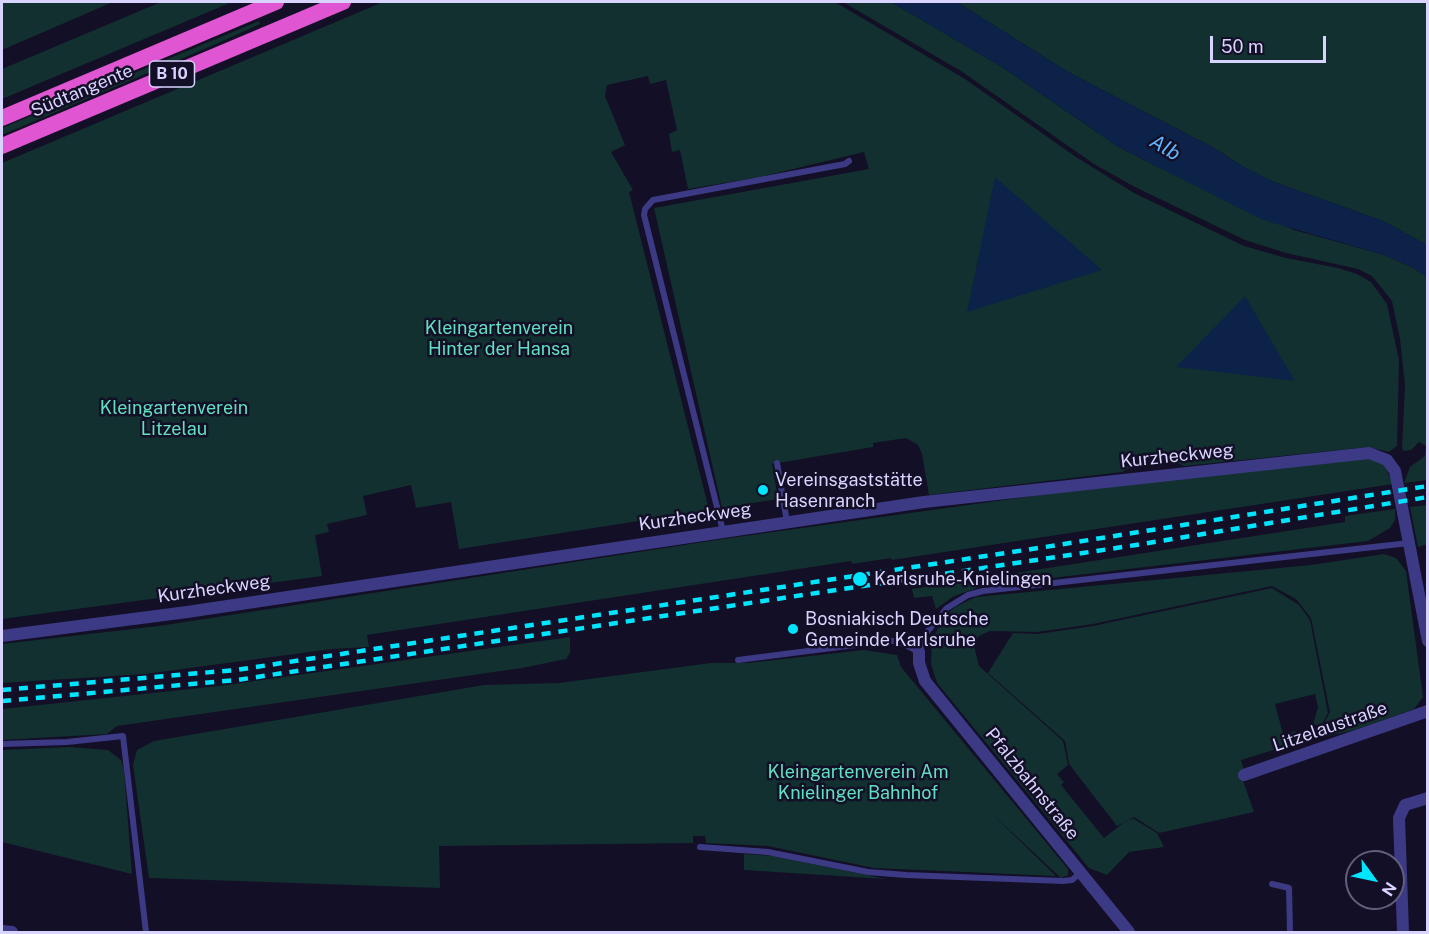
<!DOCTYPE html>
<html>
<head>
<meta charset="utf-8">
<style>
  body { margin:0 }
  #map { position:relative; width:1429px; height:934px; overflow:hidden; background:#130f26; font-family:"Public Sans",sans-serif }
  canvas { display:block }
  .frame { position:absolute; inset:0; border:3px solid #d9d4ff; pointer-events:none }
  .north { position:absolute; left:1345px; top:850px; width:60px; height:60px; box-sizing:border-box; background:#130f26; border:2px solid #625e7d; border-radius:50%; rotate:123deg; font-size:16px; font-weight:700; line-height:24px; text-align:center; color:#d9d4ff }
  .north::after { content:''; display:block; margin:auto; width:21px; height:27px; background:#00e5ff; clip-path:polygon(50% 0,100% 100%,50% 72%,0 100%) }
  .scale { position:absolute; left:1210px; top:36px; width:116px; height:27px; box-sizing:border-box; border:3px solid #d9d4ff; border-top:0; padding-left:8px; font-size:18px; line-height:21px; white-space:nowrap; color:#d9d4ff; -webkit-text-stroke:4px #130f26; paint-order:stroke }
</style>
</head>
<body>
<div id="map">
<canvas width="1429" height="934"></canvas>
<div class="frame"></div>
<div class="north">N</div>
<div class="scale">50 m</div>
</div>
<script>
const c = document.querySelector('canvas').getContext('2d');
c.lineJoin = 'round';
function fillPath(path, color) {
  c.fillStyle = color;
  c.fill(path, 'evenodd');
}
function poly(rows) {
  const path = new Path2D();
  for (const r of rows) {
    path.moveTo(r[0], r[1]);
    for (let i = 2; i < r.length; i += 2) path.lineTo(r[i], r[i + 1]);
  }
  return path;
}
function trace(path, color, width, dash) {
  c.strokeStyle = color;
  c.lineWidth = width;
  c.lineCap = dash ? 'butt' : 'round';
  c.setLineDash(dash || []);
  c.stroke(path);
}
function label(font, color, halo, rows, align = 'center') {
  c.font = font + ' "Public Sans",sans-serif';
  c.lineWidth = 5;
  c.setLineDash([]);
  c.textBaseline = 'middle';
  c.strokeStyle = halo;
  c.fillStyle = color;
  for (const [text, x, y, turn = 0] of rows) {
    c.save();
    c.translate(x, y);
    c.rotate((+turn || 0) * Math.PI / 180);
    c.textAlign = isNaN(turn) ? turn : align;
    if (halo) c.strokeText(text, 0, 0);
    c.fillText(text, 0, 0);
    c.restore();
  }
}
const green = poly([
  [2,2,113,2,2,50],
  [161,2,232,2,2,99,2,69],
  [383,2,835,2,965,79,1076,157,1134,193,1244,246,1286,258,1338,268,1357,274,1371,282,1387,304,1399,360,1397,446,1389,452,1368,447,1184,466,1173,461,1167,452,1143,453,1132,467,1122,472,929,495,922,454,918,445,906,438,873,443,873,447,772,464,778,499,722,508,654,208,869,169,864,152,760,177,688,189,680,150,672,152,669,134,677,130,666,80,650,84,648,76,607,85,605,96,625,145,611,152,633,190,629,192,709,510,459,549,451,502,416,508,411,485,363,496,367,515,327,524,329,532,315,535,322,576,2,619,2,163],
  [843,2,891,2,1002,67,1117,146,1150,163,1294,230,1381,254,1412,267,1427,277,1427,480,1404,483,1410,467,1425,456,1426,446,1419,442,1411,450,1404,451,1402,448,1405,385,1400,339,1392,301,1372,276,1358,269,1286,253,1245,240,1133,186,1094,164,961,71],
  [957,2,1427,2,1427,245,1383,221,1274,182,1242,166,1214,148,1068,72],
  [259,21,260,24,216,44,2,135,2,128],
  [1367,458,1384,464,1393,484,892,560,891,558,852,564,851,561,367,635,369,647,332,649,145,674,2,683,2,644,159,626,723,539,1040,495],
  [1427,505,1427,544,1418,547,1410,507],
  [1395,509,1395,520,1390,528,1368,541,983,586,954,596,936,609,932,596,914,598,912,589,1345,522,1345,516],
  [1384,554,1396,558,1406,571,1423,697,1414,709,1354,730,1315,739,1313,729,1323,725,1330,712,1311,618,1296,599,1272,586,1093,624,1037,632,990,631,979,636,974,646,979,666,1063,741,1068,765,1057,774,1064,782,1061,785,1104,838,1127,820,1134,819,1157,833,1164,847,1129,852,1107,875,1089,868,937,683,931,664,932,640,945,616,955,607,976,597,1311,565],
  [1272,588,1299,605,1310,620,1328,713,1322,724,1313,725,1318,707,1315,694,1275,704,1283,734,1296,731,1299,742,1241,760,1244,770,1240,772,1254,812,1159,833,1134,817,1117,826,1069,764,1065,741,988,673,1013,633,1038,634,1093,626],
  [570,637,570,653,566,659,522,668,117,726,107,734,2,740,2,709,219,686],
  [864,650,897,655,901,667,1068,869,1068,875,1061,878,989,811,1056,876,874,868,768,846,706,843,705,836,693,836,693,843,439,846,440,888,149,878,133,765,137,750,154,741,484,685,559,683,711,663,748,663],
  [69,747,108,750,121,760,124,770,132,874,2,842,2,750],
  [744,854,774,856,886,879,744,870]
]);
const water = poly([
  [891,2,957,2,1068,72,1214,148,1242,166,1274,182,1383,221,1427,245,1427,277,1412,267,1381,254,1263,220,1150,163,1117,146,1002,67],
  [995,177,1102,270,967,312],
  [1245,296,1295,381,1176,367]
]);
const service = poly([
  [777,463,787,522],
  [723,531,644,215,645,209,653,200,845,164,849,161],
  [738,660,886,641,898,641,919,652,926,633,947,608,968,595,983,591,1409,543],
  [2,744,67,742,123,736,146,932],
  [700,847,768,852,868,872,906,875,1063,881,1072,880,1080,873],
  [1272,884,1289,888,1290,932]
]);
const minor = poly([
  [2,636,187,612,924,502,1369,453,1387,460,1395,471,1428,641],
  [919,652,919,663,925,681,1129,932],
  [1244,775,1428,711],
  [2,931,12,932],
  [1403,932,1399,818,1405,805,1428,798]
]);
const trunk = poly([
  [2,118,276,2],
  [2,146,343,2]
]);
const rail = poly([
  [2,690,236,670,1045,547,1428,486],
  [2,701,237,680,1136,545,1428,497]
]);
const markers = [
  [763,490,6,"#00e5ff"],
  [860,579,8,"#00e5ff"],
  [793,629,6,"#00e5ff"]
];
const shields = [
  [172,74,45]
];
const shieldNames = [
  ["B 10",172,74]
];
const streetNames = [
  ["Südtangente",82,91,-23],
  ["Kurzheckweg",1177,456,-6],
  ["Kurzheckweg",695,517,-8],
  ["Kurzheckweg",214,589,-8],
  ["Litzelaustraße",1330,727,-19],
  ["Pfalzbahnstraße",1032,784,51]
];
const parkNames = [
  ["Kleingartenverein",499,328],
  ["Hinter der Hansa",499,349],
  ["Kleingartenverein",174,408],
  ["Litzelau",174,429],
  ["Kleingartenverein Am",858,772],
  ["Knielinger Bahnhof",858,793]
];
const poiNames = [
  ["Vereinsgaststätte",775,480],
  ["Hasenranch",775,501],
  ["Karlsruhe-Knielingen",874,579],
  ["Bosniakisch Deutsche",805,619],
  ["Gemeinde Karlsruhe",805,640]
];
const waterNames = [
  ["Alb",1165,148,31]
];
fillPath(green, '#12302f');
fillPath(water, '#0c2248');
trace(service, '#3d3a85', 6);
trace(minor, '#3d3a85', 12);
trace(trunk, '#e055d1', 16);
trace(rail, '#00e5ff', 4.5, [9, 8]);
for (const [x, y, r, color] of markers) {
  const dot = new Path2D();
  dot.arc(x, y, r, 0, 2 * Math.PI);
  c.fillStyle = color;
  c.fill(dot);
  trace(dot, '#130f26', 2);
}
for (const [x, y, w] of shields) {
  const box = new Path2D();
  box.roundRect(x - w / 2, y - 13, w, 26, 4.5);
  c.fillStyle = '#130f26';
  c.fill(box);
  trace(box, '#d9d4ff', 1.5);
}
label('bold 16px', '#d9d4ff', null, shieldNames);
label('18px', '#d9d4ff', '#130f26', streetNames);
label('18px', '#5fe0c0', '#130f26', parkNames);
label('18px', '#d9d4ff', '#130f26', poiNames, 'left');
label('italic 20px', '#62b6ff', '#130f26', waterNames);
</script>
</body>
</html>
